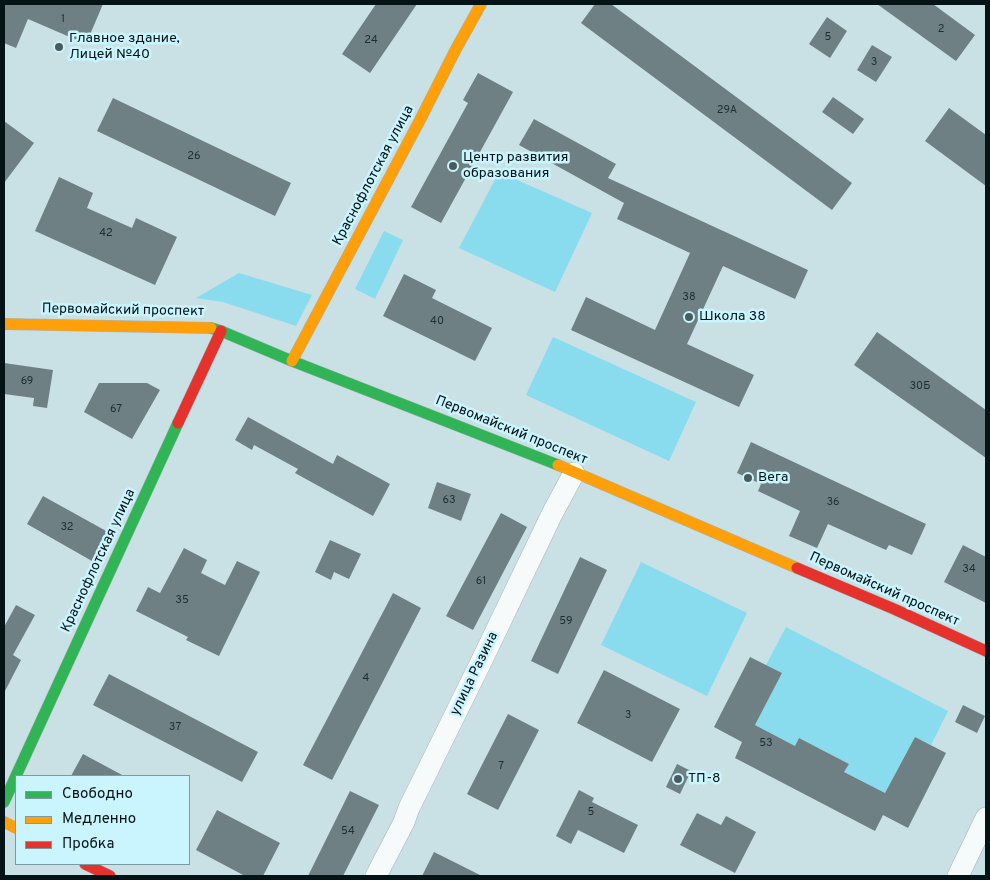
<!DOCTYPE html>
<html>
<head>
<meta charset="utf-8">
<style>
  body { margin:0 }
  #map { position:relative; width:990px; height:880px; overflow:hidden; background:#c9e0e5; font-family:Overpass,sans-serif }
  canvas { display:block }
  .frame { position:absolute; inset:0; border:5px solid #041316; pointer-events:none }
  .legend { position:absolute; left:15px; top:775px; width:175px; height:90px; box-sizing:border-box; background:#caf4fe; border:1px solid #7b9aa1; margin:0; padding:6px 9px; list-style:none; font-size:15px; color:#041316 }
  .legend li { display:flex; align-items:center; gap:10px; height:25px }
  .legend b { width:25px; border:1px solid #7b9aa1 }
</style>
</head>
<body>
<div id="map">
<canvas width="990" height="880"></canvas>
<div class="frame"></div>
<ul class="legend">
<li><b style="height:6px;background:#30b455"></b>Свободно</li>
<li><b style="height:6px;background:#ff9f0a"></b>Медленно</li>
<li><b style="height:6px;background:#e5322d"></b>Пробка</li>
</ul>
</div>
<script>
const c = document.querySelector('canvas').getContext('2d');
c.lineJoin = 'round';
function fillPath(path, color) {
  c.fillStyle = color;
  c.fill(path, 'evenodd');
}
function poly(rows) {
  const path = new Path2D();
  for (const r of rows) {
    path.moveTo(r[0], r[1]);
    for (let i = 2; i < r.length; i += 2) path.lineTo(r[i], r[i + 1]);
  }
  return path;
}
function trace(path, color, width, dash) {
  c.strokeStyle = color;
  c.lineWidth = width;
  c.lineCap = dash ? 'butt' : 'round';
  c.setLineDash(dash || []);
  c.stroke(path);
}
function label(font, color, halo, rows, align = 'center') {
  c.font = font + ' Overpass,sans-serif';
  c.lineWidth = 5;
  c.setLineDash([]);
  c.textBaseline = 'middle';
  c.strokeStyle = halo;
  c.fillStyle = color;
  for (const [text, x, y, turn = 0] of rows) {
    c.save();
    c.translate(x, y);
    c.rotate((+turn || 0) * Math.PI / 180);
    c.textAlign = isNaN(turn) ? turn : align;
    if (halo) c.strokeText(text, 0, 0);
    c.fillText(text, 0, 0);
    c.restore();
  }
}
const green = poly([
  [499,172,592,213,555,292,459,248],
  [384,231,403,240,375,299,355,289],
  [239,273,312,295,296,326,223,302,196,298],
  [553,337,696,402,669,461,526,395],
  [641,562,747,613,707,696,601,645],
  [786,627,948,711,931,745,915,737,885,793,844,772,849,764,799,738,795,746,755,725,782,673,766,665]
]);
const building = poly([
  [4,4,103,4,86,44,28,19,16,48,4,43],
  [376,4,417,4,370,73,342,54],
  [595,4,611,4,852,183,832,210,581,23],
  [877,4,933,4,975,35,956,61],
  [827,17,847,31,830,58,809,44],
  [872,45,892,57,876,82,857,70],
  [478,73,513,92,441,223,411,207,468,103,463,100],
  [833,97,864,119,853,134,822,112],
  [113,98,291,183,275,216,97,131],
  [949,108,986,135,986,186,925,141],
  [534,119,616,164,608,178,808,270,795,299,723,266,687,344,754,375,739,407,571,330,586,297,655,330,690,253,617,219,624,203,519,145],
  [4,121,34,143,4,183],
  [59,177,93,193,87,208,132,228,136,218,177,237,155,285,35,231],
  [404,274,436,290,432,298,492,328,475,361,383,316],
  [877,332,986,410,986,458,854,365],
  [4,363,53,370,47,408,33,406,34,398,4,394],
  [99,383,147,383,160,390,132,439,84,412],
  [248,417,333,464,337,455,390,484,373,516,295,473,298,469,254,445,252,450,235,440],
  [751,442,926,524,912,555,889,545,886,550,828,524,817,548,789,536,800,511,758,491,761,484,737,473],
  [437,482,471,494,461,521,428,508],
  [43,496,108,532,92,561,27,524],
  [501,513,527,527,473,630,446,616],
  [330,540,361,554,349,579,334,572,331,580,315,572],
  [963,545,986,557,986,603,944,582],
  [184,548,207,560,201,573,225,585,237,561,260,572,219,656,186,640,188,637,136,611,148,587,160,593],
  [580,557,607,570,558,674,531,661],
  [393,593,421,608,332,780,303,765],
  [16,605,35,615,13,655,21,660,4,693,4,627],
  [750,657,782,673,755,725,795,746,799,738,849,764,844,772,885,793,915,737,946,753,908,828,883,815,875,831,735,758,742,742,714,727],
  [604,670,680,709,652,762,577,723],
  [109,674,258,752,242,782,93,705],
  [963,705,985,716,977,733,955,722],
  [508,714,539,730,498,810,467,794],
  [83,754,124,776,71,776],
  [677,764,691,771,680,794,666,787],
  [579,790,594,798,592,802,638,825,624,853,578,830,571,844,556,836],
  [350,791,379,805,343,876,308,876],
  [217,810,280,843,263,876,245,876,196,850],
  [697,813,721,825,726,816,756,832,735,873,680,845],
  [434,852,482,876,422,876]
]);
const street = poly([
  [376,876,404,822,409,808,482,660,552,514,574,473],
  [958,876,986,818]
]);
const fast = poly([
  [211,328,221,331,292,361,558,465],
  [4,802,178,423]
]);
const slow = poly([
  [4,324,211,328],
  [292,361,420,120,456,49,481,4],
  [558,465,797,568],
  [4,822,16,828]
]);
const jam = poly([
  [178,423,221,331],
  [797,568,894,609,986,651],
  [85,864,110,876]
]);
const markers = [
  [59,47,5,"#495b5e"],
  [453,166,5,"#495b5e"],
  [689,317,5,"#495b5e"],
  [748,478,5,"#495b5e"],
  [678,779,5,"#495b5e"]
];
const numberNames = [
  ["1",63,20],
  ["2",941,30],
  ["5",828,38],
  ["24",371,41],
  ["3",874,63],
  ["29А",727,111],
  ["26",194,157],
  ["42",106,234],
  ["38",689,298],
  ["40",437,322],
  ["69",27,382],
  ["30Б",920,387],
  ["67",116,410],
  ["63",449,501],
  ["36",833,503],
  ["32",67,528],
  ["34",969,570],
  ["61",481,582],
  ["35",182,601],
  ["59",566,622],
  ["4",366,679],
  ["3",628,716],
  ["37",175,728],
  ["53",766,744],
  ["7",501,767],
  ["5",591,813],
  ["54",348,832]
];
const poiNames = [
  ["Главное здание,",69,39],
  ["Лицей №40",69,55],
  ["Центр развития",463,158],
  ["образования",463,174],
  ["Школа 38",699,317],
  ["Вега",758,478],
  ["ТП-8",688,779]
];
const streetNames = [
  ["Краснофлотская улица",374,176,-62],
  ["Первомайский проспект",123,311,1],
  ["Первомайский проспект",511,431,22],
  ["Краснофлотская улица",99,561,-65],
  ["Первомайский проспект",884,590,24],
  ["улица Разина",475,674,-64]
];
fillPath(green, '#89dced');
fillPath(building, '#6e8084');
trace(street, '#a4b6ba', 22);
trace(fast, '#a4b6ba', 12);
trace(slow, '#a4b6ba', 12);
trace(jam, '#a4b6ba', 12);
trace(street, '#f7fafb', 21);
trace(fast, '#30b455', 11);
trace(slow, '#ff9f0a', 11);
trace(jam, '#e5322d', 11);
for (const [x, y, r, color] of markers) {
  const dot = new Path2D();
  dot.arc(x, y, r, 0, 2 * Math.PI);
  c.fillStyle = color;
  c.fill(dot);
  trace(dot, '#caf4fe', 2);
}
label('11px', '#1e2e32', null, numberNames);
label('14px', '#041316', '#caf4fe', poiNames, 'left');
label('14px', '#041316', '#caf4fe', streetNames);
</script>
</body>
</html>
